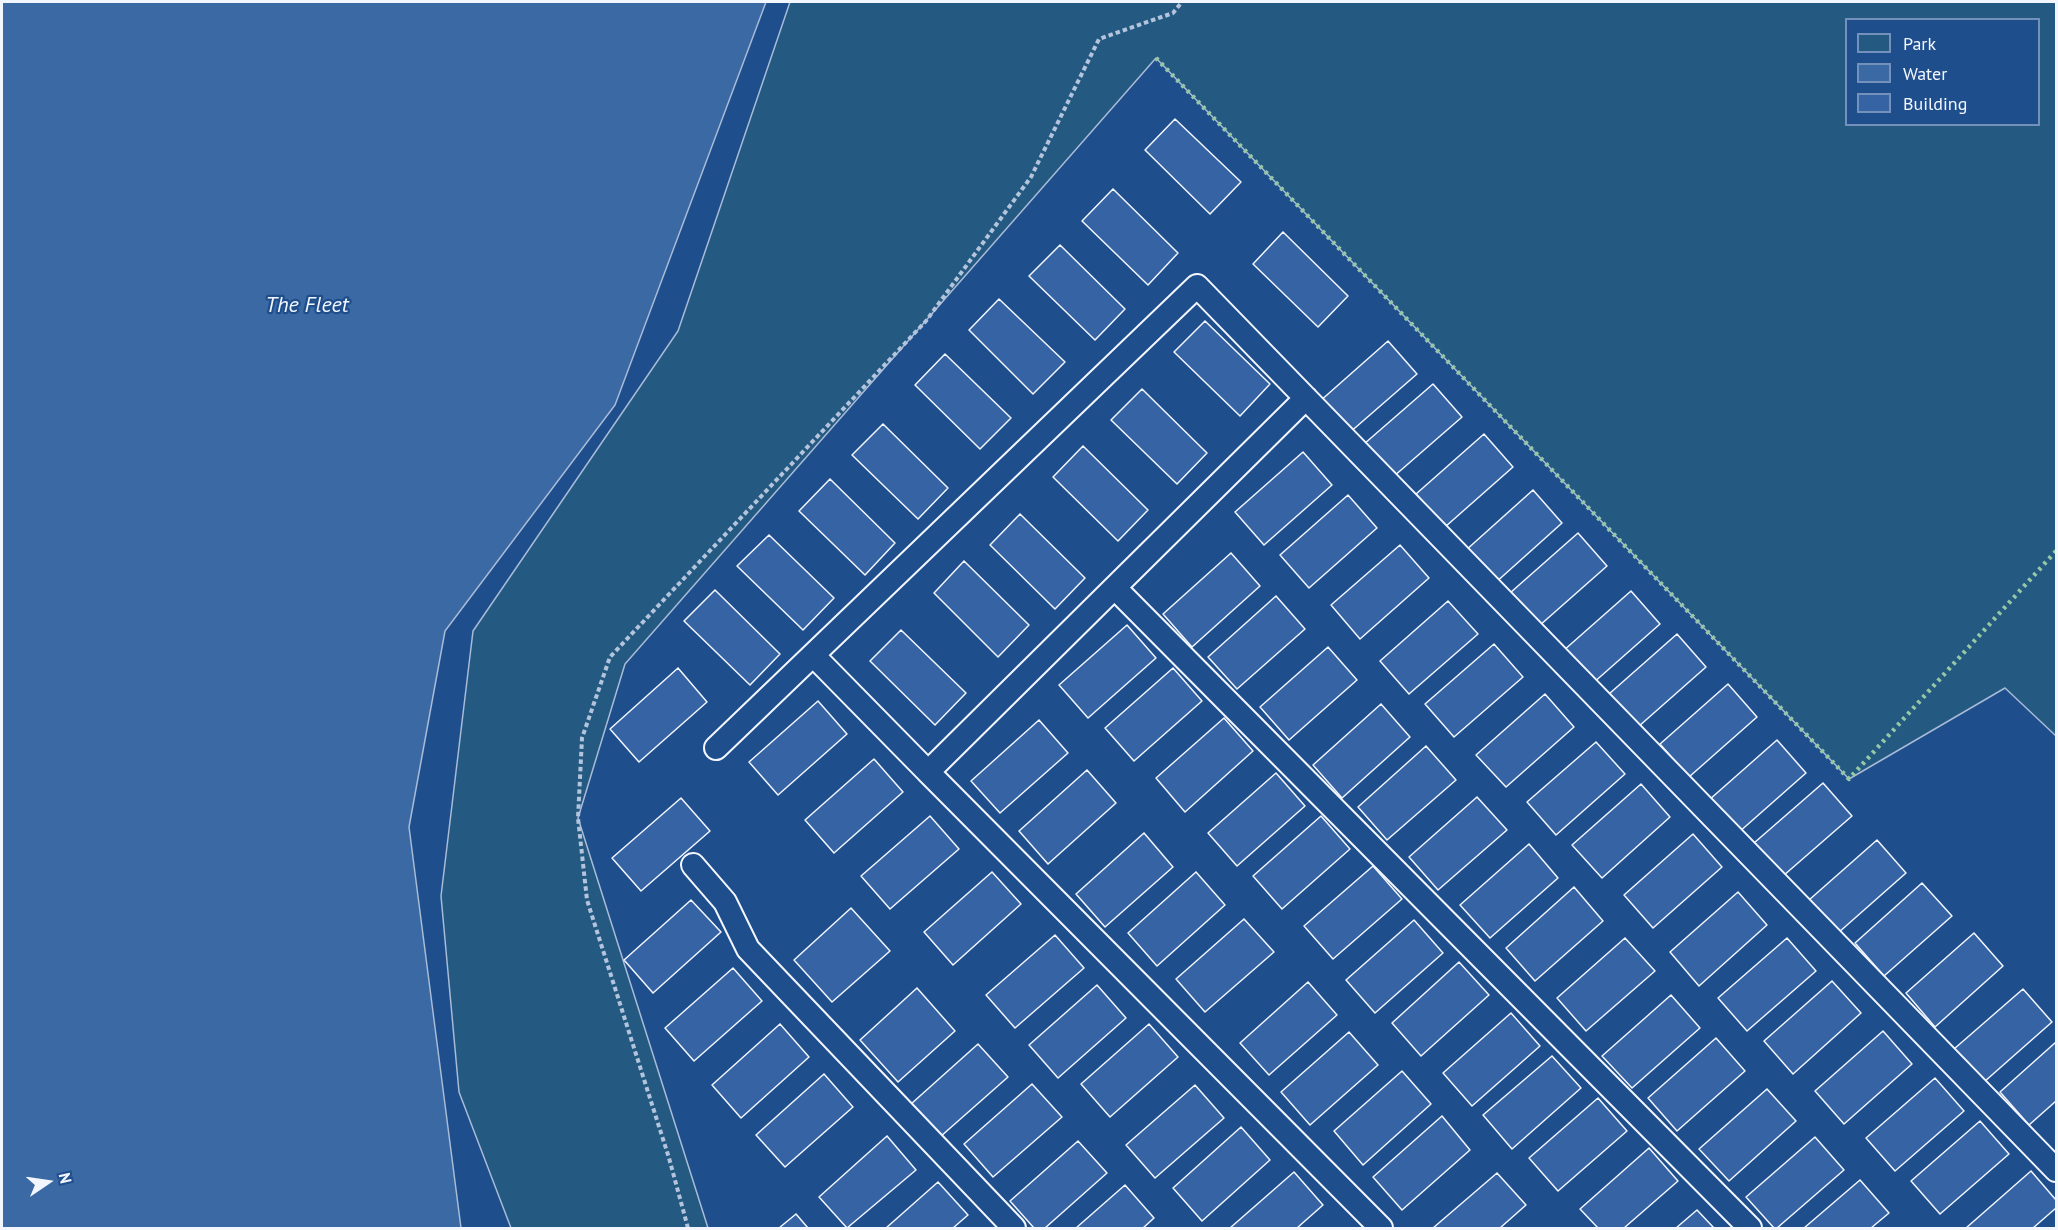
<!DOCTYPE html>
<html>
<head>
<meta charset="utf-8">
<style>
  body { margin:0 }
  #map { position:relative; width:2058px; height:1230px; overflow:hidden; background:#1f4e8c; font-family:"PT Sans",sans-serif }
  canvas { display:block }
  .frame { position:absolute; inset:0; border:3px solid #f2f6ff; pointer-events:none }
  .legend { position:absolute; left:1845px; top:18px; width:195px; height:108px; box-sizing:border-box; background:#1f4e8c; border:2px solid #7391ba; margin:0; padding:8px 10px; list-style:none; font-size:18px; color:#f2f6ff }
  .legend li { display:flex; align-items:center; gap:12px; height:30px }
  .legend b { width:30px; border:2px solid #7391ba }
  .north { position:absolute; left:18px; top:1152px; width:60px; height:60px; -webkit-text-stroke:4px #1f4e8c; paint-order:stroke; rotate:77deg; font-size:16px; font-weight:700; line-height:24px; text-align:center; color:#f2f6ff }
  .north::after { content:''; display:block; margin:auto; width:21px; height:27px; background:#f2f6ff; clip-path:polygon(50% 0,100% 100%,50% 72%,0 100%) }
</style>
</head>
<body>
<div id="map">
<canvas width="2058" height="1230"></canvas>
<div class="frame"></div>
<ul class="legend">
<li><b style="height:16px;background:#245a82"></b>Park</li>
<li><b style="height:16px;background:#3b69a3"></b>Water</li>
<li><b style="height:16px;background:#3563a3"></b>Building</li>
</ul>
<div class="north">N</div>
</div>
<script>
const c = document.querySelector('canvas').getContext('2d');
c.lineJoin = 'round';
function fillPath(path, color) {
  c.fillStyle = color;
  c.fill(path, 'evenodd');
}
function poly(rows) {
  const path = new Path2D();
  for (const r of rows) {
    path.moveTo(r[0], r[1]);
    for (let i = 2; i < r.length; i += 2) path.lineTo(r[i], r[i + 1]);
  }
  return path;
}
function trace(path, color, width, dash) {
  c.strokeStyle = color;
  c.lineWidth = width;
  c.lineCap = dash ? 'butt' : 'round';
  c.setLineDash(dash || []);
  c.stroke(path);
}
function label(font, color, halo, rows, align = 'center') {
  c.font = font + ' "PT Sans",sans-serif';
  c.lineWidth = 4.5;
  c.setLineDash([]);
  c.textBaseline = 'middle';
  c.strokeStyle = halo;
  c.fillStyle = color;
  for (const [text, x, y, turn = 0] of rows) {
    c.save();
    c.translate(x, y);
    c.rotate((+turn || 0) * Math.PI / 180);
    c.textAlign = isNaN(turn) ? turn : align;
    if (halo) c.strokeText(text, 0, 0);
    c.fillText(text, 0, 0);
    c.restore();
  }
}
const green = poly([
  [790,2,2056,2,2056,736,2005,688,1849,779,1156,58,625,664,578,818,708,1228,511,1228,459,1092,441,896,473,631,678,331,790,2],
  [1846,20,2038,20,2038,124,1846,124,1846,20]
]);
const water = poly([
  [2,2,766,2,615,405,445,631,409,827,461,1228,2,1228,2,2]
]);
const building = poly([
  [1175,119,1241,182,1210,214,1145,150,1175,119],
  [1113,189,1178,253,1148,285,1082,221,1113,189],
  [1283,232,1348,296,1318,327,1253,264,1283,232],
  [1060,245,1125,309,1095,340,1029,276,1060,245],
  [999,299,1065,362,1033,394,969,330,999,299],
  [1205,321,1270,384,1240,416,1174,352,1205,321],
  [1388,341,1417,374,1348,434,1319,402,1388,341],
  [945,354,1011,418,980,449,915,385,945,354],
  [1433,384,1462,417,1393,477,1364,444,1433,384],
  [1142,389,1207,453,1177,484,1111,420,1142,389],
  [883,424,948,488,918,519,852,455,883,424],
  [1484,434,1513,467,1445,527,1416,494,1484,434],
  [1083,446,1148,510,1118,541,1053,477,1083,446],
  [1303,452,1332,485,1264,545,1235,512,1303,452],
  [830,479,895,543,865,575,799,511,830,479],
  [1533,490,1562,523,1494,584,1465,551,1533,490],
  [1348,495,1377,528,1309,588,1280,555,1348,495],
  [1020,514,1085,578,1055,609,990,545,1020,514],
  [1578,533,1607,566,1539,626,1510,593,1578,533],
  [769,535,834,598,803,630,737,566,769,535],
  [1400,545,1429,578,1360,639,1331,605,1400,545],
  [1231,553,1260,586,1192,647,1163,614,1231,553],
  [964,561,1029,625,998,657,934,593,964,561],
  [715,590,780,654,750,685,684,621,715,590],
  [1631,591,1660,624,1592,684,1563,651,1631,591],
  [1276,596,1305,629,1237,689,1208,657,1276,596],
  [1448,601,1478,634,1409,694,1380,661,1448,601],
  [1127,625,1156,658,1088,718,1059,685,1127,625],
  [901,630,966,693,935,725,870,661,901,630],
  [1677,634,1706,667,1638,727,1609,694,1677,634],
  [1494,644,1523,677,1454,737,1425,704,1494,644],
  [1328,647,1357,680,1289,740,1260,707,1328,647],
  [678,668,707,702,639,762,610,729,678,668],
  [1173,668,1202,701,1134,761,1105,728,1173,668],
  [1728,684,1757,717,1689,777,1660,744,1728,684],
  [1545,694,1574,727,1506,787,1476,755,1545,694],
  [818,701,847,734,778,795,749,762,818,701],
  [1381,704,1410,737,1342,798,1313,765,1381,704],
  [1224,718,1253,751,1185,812,1156,778,1224,718],
  [1039,720,1068,753,1000,813,971,781,1039,720],
  [1777,740,1806,773,1738,833,1709,800,1777,740],
  [1596,742,1625,774,1556,835,1527,802,1596,742],
  [1426,746,1456,780,1387,840,1358,807,1426,746],
  [874,759,903,792,834,853,805,820,874,759],
  [1087,770,1116,803,1048,864,1019,831,1087,770],
  [1276,773,1305,806,1237,866,1208,833,1276,773],
  [1823,783,1852,816,1783,876,1754,843,1823,783],
  [1641,784,1670,817,1602,878,1572,845,1641,784],
  [1477,797,1507,830,1438,890,1409,857,1477,797],
  [681,798,710,831,641,891,612,858,681,798],
  [930,816,959,849,890,909,861,876,930,816],
  [1321,816,1350,849,1282,909,1253,876,1321,816],
  [1144,833,1173,867,1105,927,1076,894,1144,833],
  [1693,834,1722,867,1653,928,1624,895,1693,834],
  [1877,840,1906,873,1838,933,1809,900,1877,840],
  [1529,844,1558,878,1490,938,1460,905,1529,844],
  [1373,866,1402,899,1333,959,1304,926,1373,866],
  [992,872,1021,904,953,965,924,932,992,872],
  [1196,872,1225,905,1157,966,1128,933,1196,872],
  [1922,883,1952,916,1884,976,1855,943,1922,883],
  [1574,887,1603,921,1535,981,1506,948,1574,887],
  [1738,892,1767,925,1699,986,1670,952,1738,892],
  [691,900,721,932,653,993,624,960,691,900],
  [851,908,890,951,832,1002,794,960,851,908],
  [1244,919,1274,952,1205,1012,1176,979,1244,919],
  [1414,920,1443,953,1375,1013,1346,980,1414,920],
  [1974,933,2003,966,1935,1027,1906,993,1974,933],
  [1055,935,1084,968,1015,1028,986,995,1055,935],
  [1625,938,1655,971,1586,1031,1557,998,1625,938],
  [1787,938,1816,971,1747,1031,1718,998,1787,938],
  [1459,962,1489,995,1421,1056,1392,1023,1459,962],
  [733,968,762,1001,694,1061,665,1028,733,968],
  [1832,981,1861,1013,1793,1074,1764,1041,1832,981],
  [1308,982,1337,1015,1269,1075,1240,1043,1308,982],
  [1097,985,1126,1018,1058,1078,1029,1045,1097,985],
  [917,988,955,1031,898,1082,860,1040,917,988],
  [2023,989,2052,1022,1984,1082,1954,1049,2023,989],
  [1671,995,1700,1028,1632,1088,1602,1056,1671,995],
  [1511,1013,1540,1046,1472,1106,1443,1073,1511,1013],
  [780,1024,809,1057,741,1118,712,1085,780,1024],
  [1149,1024,1178,1057,1110,1117,1081,1084,1149,1024],
  [1883,1031,1912,1064,1844,1124,1815,1091,1883,1031],
  [1349,1032,1378,1065,1310,1125,1281,1092,1349,1032],
  [1716,1038,1745,1071,1677,1131,1648,1098,1716,1038],
  [2056,1042,2056,1101,2029,1125,2000,1092,2056,1042],
  [978,1044,1008,1077,940,1137,911,1104,978,1044],
  [1552,1056,1581,1088,1512,1149,1483,1115,1552,1056],
  [1402,1071,1431,1104,1363,1165,1334,1131,1402,1071],
  [824,1074,853,1107,785,1167,756,1135,824,1074],
  [1935,1078,1964,1111,1895,1171,1866,1138,1935,1078],
  [1032,1084,1062,1117,993,1177,964,1144,1032,1084],
  [1195,1085,1224,1118,1155,1178,1126,1145,1195,1085],
  [1767,1089,1796,1121,1729,1181,1699,1149,1767,1089],
  [1598,1098,1627,1131,1558,1191,1529,1158,1598,1098],
  [1442,1116,1470,1150,1402,1210,1373,1177,1442,1116],
  [1980,1121,2009,1154,1940,1214,1911,1181,1980,1121],
  [1241,1127,1270,1160,1202,1221,1173,1188,1241,1127],
  [887,1136,916,1170,847,1228,819,1197,887,1136],
  [1815,1137,1844,1170,1777,1228,1774,1228,1746,1197,1815,1137],
  [1078,1141,1107,1173,1045,1228,1034,1228,1010,1201,1078,1141],
  [1649,1148,1678,1181,1624,1228,1598,1228,1580,1209,1649,1148],
  [2031,1171,2056,1200,2056,1208,2033,1228,1966,1228,2031,1171],
  [1294,1172,1323,1205,1297,1228,1230,1228,1294,1172],
  [1497,1173,1526,1205,1500,1228,1433,1228,1497,1173],
  [1860,1180,1889,1213,1871,1228,1804,1228,1860,1180],
  [938,1182,968,1215,953,1228,886,1228,938,1182],
  [1125,1185,1154,1218,1143,1228,1076,1228,1125,1185],
  [1697,1210,1714,1228,1676,1228,1697,1210],
  [796,1214,808,1228,779,1228,796,1214]
]);
const path = poly([
  [688,1228,669,1158,587,900,578,818,582,738,610,657,926,321,1031,177,1099,39,1173,13,1182,2]
]);
const lane = poly([
  [1306,398,928,772,1381,1228],
  [1115,588,1750,1228],
  [813,655,928,772],
  [716,748,1197,286,2056,1170],
  [693,865,725,902,748,949,1014,1228]
]);
const hedge = poly([
  [1156,58,1849,779,2056,551]
]);
const waterNames = [
  ["The Fleet",307,306]
];
fillPath(green, '#245a82');
trace(green, '#a8bbd7', 1.5);
fillPath(water, '#3b69a3');
trace(water, '#a8bbd7', 1.5);
fillPath(building, '#3563a3');
trace(building, '#f2f6ff', 1.5);
trace(lane, '#f2f6ff', 26);
trace(path, '#b3c4dc', 4, [4.5, 3]);
trace(lane, '#1f4e8c', 22);
trace(hedge, '#97c8a6', 4.5, [3, 4.5]);
label('italic 22px', '#f2f6ff', '#1f4e8c', waterNames);
</script>
</body>
</html>
